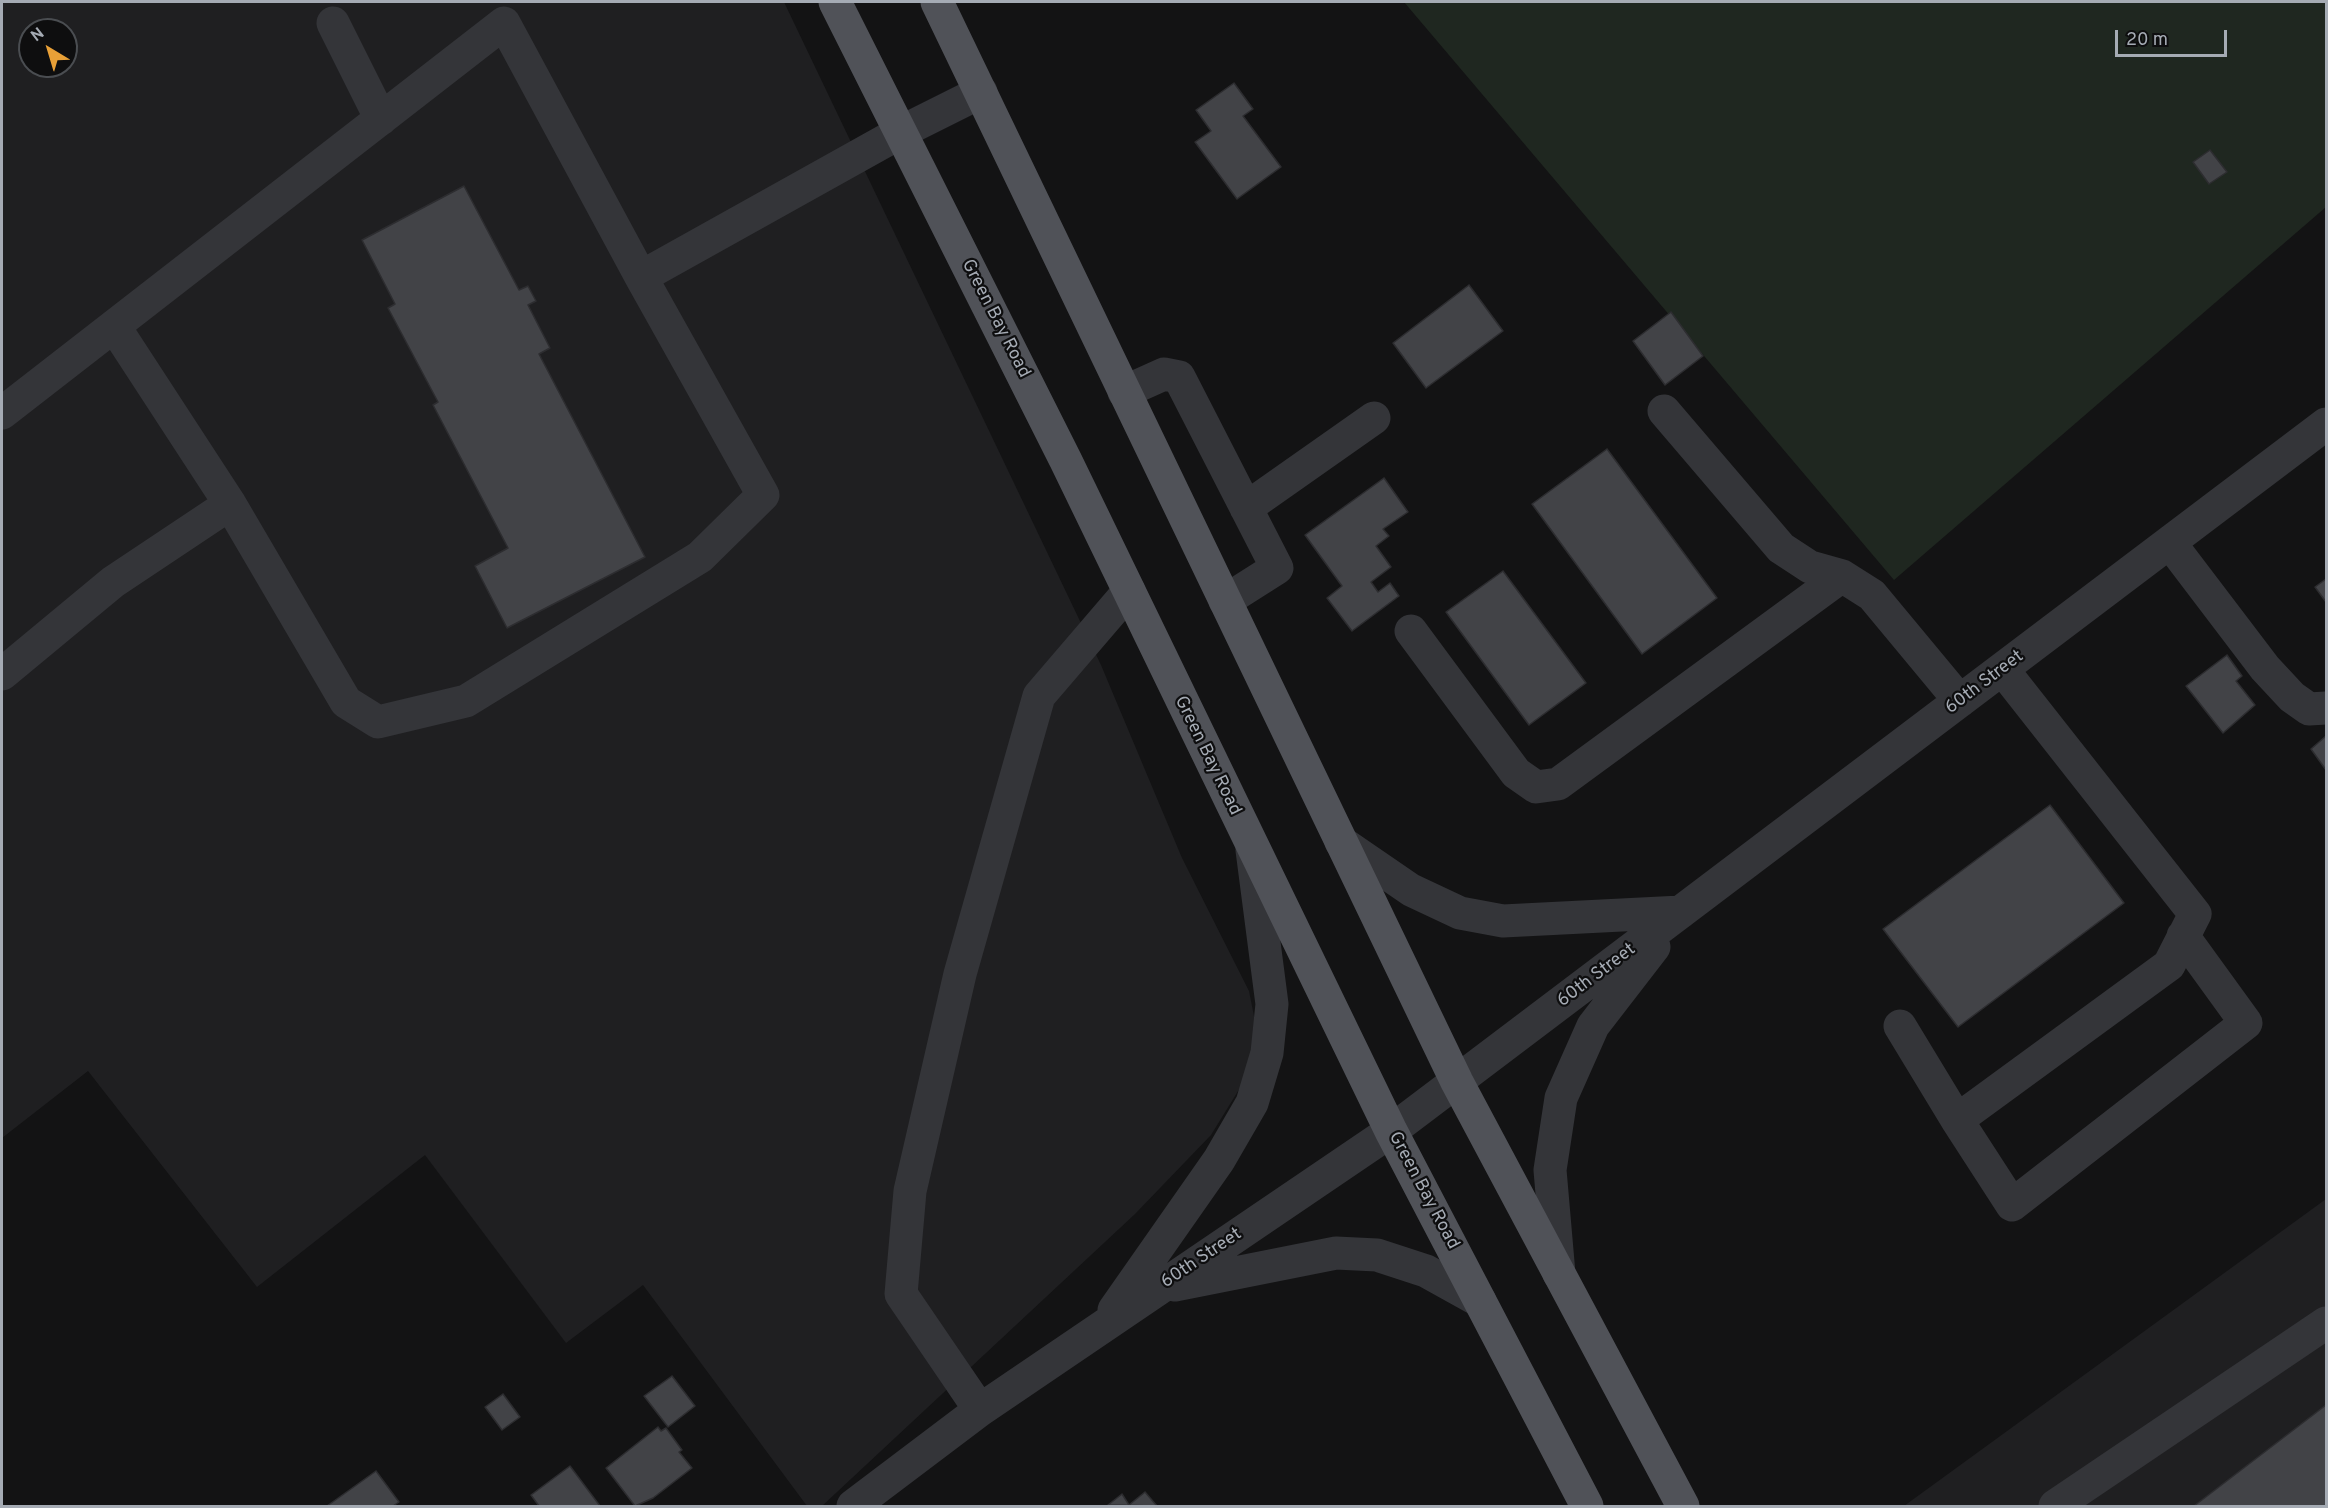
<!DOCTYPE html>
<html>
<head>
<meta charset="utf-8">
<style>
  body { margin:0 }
  #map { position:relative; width:2328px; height:1508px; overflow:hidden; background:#131314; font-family:Overpass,sans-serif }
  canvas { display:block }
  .frame { position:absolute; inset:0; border:3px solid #a5abb4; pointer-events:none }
  .north { position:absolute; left:18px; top:18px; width:60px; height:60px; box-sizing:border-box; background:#0e0e0f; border:2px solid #4a4d51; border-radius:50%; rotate:322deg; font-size:16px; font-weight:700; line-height:24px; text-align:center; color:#a5abb4 }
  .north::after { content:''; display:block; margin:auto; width:21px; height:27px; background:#e8a037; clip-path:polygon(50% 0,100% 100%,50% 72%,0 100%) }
  .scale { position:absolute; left:2115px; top:30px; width:112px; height:27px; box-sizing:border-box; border:3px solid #a5abb4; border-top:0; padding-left:8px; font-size:18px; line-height:21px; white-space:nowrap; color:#a5abb4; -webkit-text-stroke:4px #0e0e0f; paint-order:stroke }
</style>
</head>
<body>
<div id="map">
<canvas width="2328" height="1508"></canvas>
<div class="frame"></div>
<div class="north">N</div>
<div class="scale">20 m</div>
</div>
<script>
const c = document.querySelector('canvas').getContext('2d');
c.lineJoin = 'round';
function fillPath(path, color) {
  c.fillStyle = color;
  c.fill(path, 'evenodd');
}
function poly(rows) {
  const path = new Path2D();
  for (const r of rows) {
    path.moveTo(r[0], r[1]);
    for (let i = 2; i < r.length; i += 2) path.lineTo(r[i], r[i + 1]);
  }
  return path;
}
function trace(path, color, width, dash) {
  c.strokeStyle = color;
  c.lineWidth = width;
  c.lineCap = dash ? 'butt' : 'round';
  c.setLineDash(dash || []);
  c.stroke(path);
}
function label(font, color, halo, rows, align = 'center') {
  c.font = font + ' Overpass,sans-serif';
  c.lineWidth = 4.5;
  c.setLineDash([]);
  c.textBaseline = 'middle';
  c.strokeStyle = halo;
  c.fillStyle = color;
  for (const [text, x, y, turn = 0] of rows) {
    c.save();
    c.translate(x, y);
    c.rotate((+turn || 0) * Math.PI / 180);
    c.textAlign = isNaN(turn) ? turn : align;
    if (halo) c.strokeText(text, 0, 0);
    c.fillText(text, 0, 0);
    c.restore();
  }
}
const built = poly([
  [2,2,784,2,1101,665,1182,858,1249,991,1257,1031,1243,1083,1211,1135,1135,1214,822,1506,807,1506,643,1285,566,1343,425,1155,257,1287,88,1071,2,1138],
  [30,30,66,30,66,66,30,66],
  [2326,1199,2326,1506,1904,1506]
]);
const green = poly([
  [1404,2,2326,2,2326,207,1894,580]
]);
const building = poly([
  [1234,83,1253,109,1243,116,1281,167,1237,199,1195,142,1211,131,1196,110,1234,83],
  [2210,150,2227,172,2209,184,2193,162,2210,150],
  [464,186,519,290,528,286,536,301,528,305,550,348,539,354,645,557,507,628,475,566,508,548,433,405,438,402,388,308,395,304,362,240,464,186],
  [1469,285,1503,331,1426,388,1393,343,1469,285],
  [1671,312,1703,356,1665,385,1633,341,1671,312],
  [1607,449,1717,598,1642,654,1532,504,1607,449],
  [1384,478,1408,512,1383,529,1389,536,1376,546,1391,567,1371,582,1378,592,1390,583,1399,596,1352,631,1327,598,1342,586,1305,535,1384,478],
  [1503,571,1586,683,1529,725,1446,612,1503,571],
  [2326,579,2326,602,2315,587,2326,579],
  [2227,655,2242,676,2236,681,2255,705,2223,733,2186,686,2227,655],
  [2326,736,2326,770,2311,749,2326,736],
  [2050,805,2124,903,1958,1027,1883,929,2050,805],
  [672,1376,695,1406,668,1427,644,1396,672,1376],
  [503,1394,520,1417,502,1430,485,1407,503,1394],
  [2326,1405,2326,1506,2194,1506,2326,1405],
  [658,1427,661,1431,666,1428,682,1450,679,1452,692,1468,653,1498,635,1506,606,1468,658,1427],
  [570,1466,600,1506,539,1506,531,1495,570,1466],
  [376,1471,399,1502,393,1506,327,1506,376,1471],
  [1145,1492,1157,1506,1108,1505,1122,1494,1129,1505,1145,1492]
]);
const minor = poly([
  [333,23,381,119],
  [114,326,230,504],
  [1124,392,1164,374,1179,377,1277,568,1225,601],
  [1664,411,1781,548,1810,567,1842,576,1872,595,1960,701],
  [2,413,504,23,641,277,901,132,981,92],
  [1246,508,1374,418],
  [2170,543,2265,668,2292,697,2309,709,2326,708],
  [1411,631,1516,773,1536,787,1558,784,1842,576],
  [2,674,113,582,230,504,346,702,378,722,466,701,700,557,763,495,641,277],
  [1341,842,1411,890,1460,913,1503,921,1681,912],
  [1900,1026,1957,1120,2169,965,2195,914,2003,670],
  [1957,1120,2012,1205,2246,1023,2183,936],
  [1559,1274,1550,1170,1561,1098,1593,1026,1654,947],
  [1175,1285,1336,1253,1377,1255,1426,1271,1480,1301],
  [1114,1310,1219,1160,1252,1103,1267,1053,1272,1004,1252,850],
  [980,1410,901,1294,910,1191,960,974,1039,696,1129,591],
  [853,1506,980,1410,1391,1131,2326,424],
  [2055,1506,2326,1323]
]);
const major = poly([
  [835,2,1066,461,1391,1131,1587,1506],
  [937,2,1457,1082,1683,1506]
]);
const streetNames = [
  ["Green Bay Road",995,319,63],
  ["60th Street",1985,683,-37],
  ["Green Bay Road",1207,756,64],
  ["60th Street",1597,976,-37],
  ["Green Bay Road",1423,1191,62],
  ["60th Street",1202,1259,-34]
];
fillPath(built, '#1f1f21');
fillPath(green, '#1f2720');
fillPath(building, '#424347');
trace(building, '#2d2d30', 1.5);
trace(minor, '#343539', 33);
trace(major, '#505258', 33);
label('18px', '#a5abb4', '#0e0e0f', streetNames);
</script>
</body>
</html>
